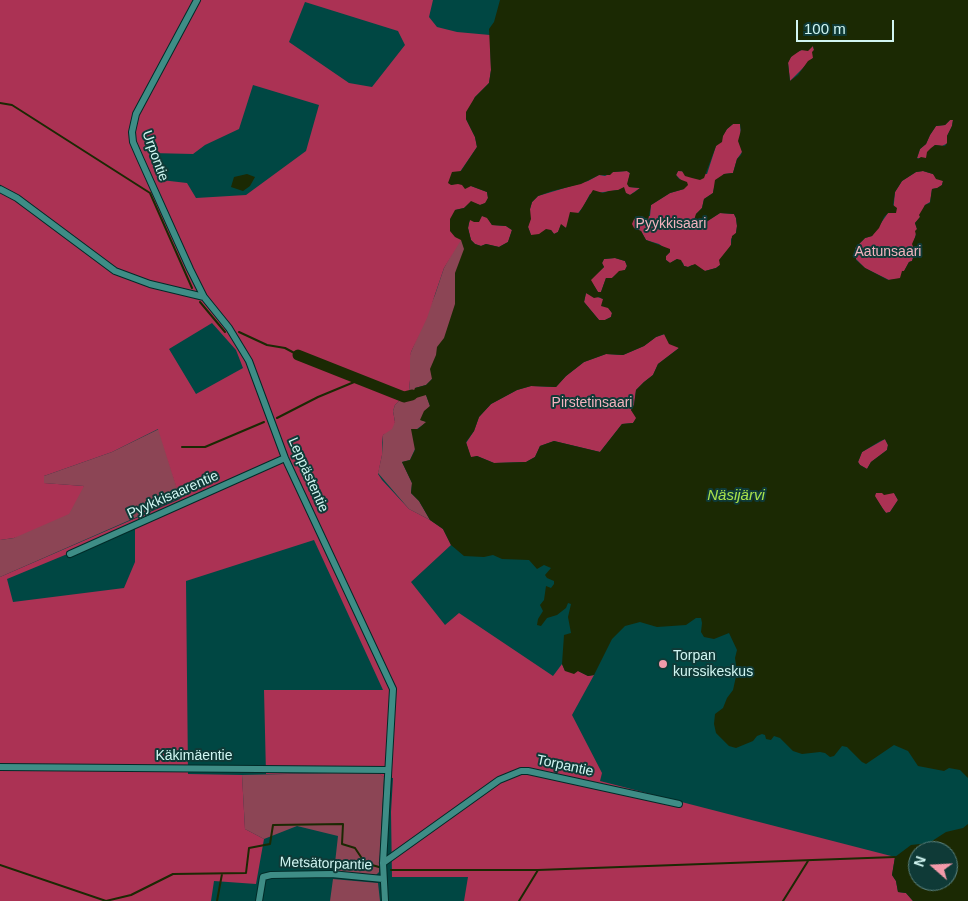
<!DOCTYPE html>
<html>
<head>
<meta charset="utf-8">
<style>
  body { margin:0 }
  #map { position:relative; width:968px; height:901px; overflow:hidden; background:#004743; font-family:Arial,sans-serif }
  canvas { display:block }
  .north { position:absolute; left:908px; top:841px; width:50px; height:50px; box-sizing:border-box; background:#0f3a37; border:1px solid #5d8582; border-radius:50%; rotate:289deg; font-size:14px; font-weight:700; line-height:20px; text-align:center; color:#d1f6f2 }
  .north::after { content:''; display:block; margin:auto; width:18px; height:22px; background:#f39aaa; clip-path:polygon(50% 0,100% 100%,50% 72%,0 100%) }
  .scale { position:absolute; left:796px; top:20px; width:98px; height:22px; box-sizing:border-box; border:2px solid #d1f6f2; border-top:0; padding-left:6px; font-size:15px; line-height:18px; white-space:nowrap; color:#d1f6f2; -webkit-text-stroke:4px #0f3a37; paint-order:stroke }
</style>
</head>
<body>
<div id="map">
<canvas width="968" height="901"></canvas>
<div class="north">N</div>
<div class="scale">100 m</div>
</div>
<script>
const c = document.querySelector('canvas').getContext('2d');
c.lineJoin = 'round';
function fillPath(path, color) {
  c.fillStyle = color;
  c.fill(path, 'evenodd');
}
function poly(rows) {
  const path = new Path2D();
  for (const r of rows) {
    path.moveTo(r[0], r[1]);
    for (let i = 2; i < r.length; i += 2) path.lineTo(r[i], r[i + 1]);
  }
  return path;
}
function trace(path, color, width, dash) {
  c.strokeStyle = color;
  c.lineWidth = width;
  c.lineCap = dash ? 'butt' : 'round';
  c.setLineDash(dash || []);
  c.stroke(path);
}
function label(font, color, halo, rows, align = 'center') {
  c.font = font + ' Arial,sans-serif';
  c.lineWidth = 4;
  c.setLineDash([]);
  c.textBaseline = 'middle';
  c.strokeStyle = halo;
  c.fillStyle = color;
  for (const [text, x, y, turn = 0] of rows) {
    c.save();
    c.translate(x, y);
    c.rotate((+turn || 0) * Math.PI / 180);
    c.textAlign = isNaN(turn) ? turn : align;
    if (halo) c.strokeText(text, 0, 0);
    c.fillText(text, 0, 0);
    c.restore();
  }
}
const green = poly([
  [460,239,475,244,432,379,426,385,415,388,426,395,430,406,421,420,427,422,417,429,415,449,410,460,402,462,412,483,411,493,419,501,430,520,409,509,378,473,382,455,383,435,395,422,393,411,395,405,409,391,410,380,409,359,411,352,435,295,444,268],
  [159,429,180,498,0,577,0,540,14,538,84,486,43,483,44,476,112,452],
  [377,772,384,777,379,872,375,876,334,872,338,836,297,826,264,839,245,829,242,775],
  [333,879,378,883,380,901,330,901]
]);
const forest = poly([
  [0,0,433,0,429,17,437,27,457,32,490,35,491,70,489,83,475,97,466,119,475,137,477,147,451,185,458,183,471,186,487,192,488,198,486,203,480,205,471,202,464,208,455,210,461,240,444,268,427,318,411,352,410,359,410,380,409,391,395,405,393,411,395,422,392,429,383,435,382,443,382,455,378,474,382,480,409,509,430,520,443,529,451,545,411,582,445,625,459,613,553,676,562,664,565,671,578,671,588,676,594,675,572,715,602,773,600,781,895,857,892,875,896,881,898,892,906,893,913,901,464,901,468,877,392,877,391,812,393,778,384,777,376,772,266,774,264,690,383,690,314,540,186,581,188,774,242,775,245,829,264,839,256,884,214,881,211,901,0,901,0,577,180,499,158,429,112,452,44,476,44,483,84,486,69,514,14,538,0,540],
  [305,2,398,31,405,45,372,87,349,83,289,42],
  [253,85,319,105,306,151,246,195,196,198,187,183,161,180,151,153,193,154,205,145,239,129],
  [212,323,236,350,243,368,196,394,169,349],
  [135,526,135,562,124,588,13,602,7,579],
  [813,46,814,50,813,52,813,58,790,81,788,62,791,57,794,53],
  [950,120,953,120,952,126,947,136,948,143,942,146,935,145,926,159,917,158,920,149,926,144,930,135,936,126,945,125],
  [733,124,740,124,742,152,737,159,733,173,724,174,714,188,713,193,704,199,702,208,696,214,695,229,699,229,703,224,720,213,734,214,736,218,737,226,736,233,731,239,731,245,720,265,716,268,705,271,692,265,688,267,684,266,683,263,677,259,670,263,666,260,666,256,670,252,659,244,646,240,641,231,634,229,631,224,634,219,638,216,650,216,651,205,670,193,684,189,683,182,676,175,678,171,707,174,716,146,727,129],
  [627,171,630,173,628,182,629,187,640,188,630,195,618,190,590,194,583,207,566,228,561,225,558,232,554,234,551,230,539,235,531,235,528,227,530,219,530,209,532,202,538,196,588,181,599,175,605,176,613,172],
  [923,171,933,174,943,181,942,185,938,188,932,189,930,202,925,205,920,217,915,223,917,229,913,246,915,252,912,261,909,262,900,279,889,280,865,268,856,259,855,248,865,238,872,236,888,213,893,213,895,192,902,181,916,172],
  [482,216,487,217,492,225,506,226,512,230,508,242,499,247,486,244,481,246,475,244,471,240,468,228,469,223,470,219],
  [615,258,625,261,627,266,625,270,619,272,612,278,606,278,601,292,598,292,590,280,604,267,602,263,604,259],
  [586,293,603,299,612,313,611,317,605,320,599,320,584,302],
  [665,334,679,348,658,364,653,375,644,382,636,390,634,405,631,410,637,418,633,423,622,424,600,452,554,441,540,446,535,457,526,462,494,463,477,456,471,458,466,443,474,431,479,417,491,404,517,390,531,386,556,387,566,376,584,362,606,354,623,355,644,346,656,337],
  [885,439,888,445,887,450,871,462,867,469,860,465,858,462,862,452],
  [876,493,894,493,898,500,890,512,886,513,883,509,874,496]
]);
const water = poly([
  [500,0,968,0,968,778,960,770,949,768,944,771,918,766,908,751,894,745,866,764,862,762,847,747,842,746,834,756,830,757,825,753,820,752,802,754,793,751,780,738,774,736,771,740,766,739,765,735,762,734,757,736,753,741,736,748,729,746,716,733,714,724,715,714,723,708,727,698,733,690,737,672,735,658,737,650,729,633,714,639,704,637,701,632,702,623,701,618,696,618,686,625,657,627,640,622,625,626,612,639,594,675,588,676,578,671,574,674,565,671,562,664,564,635,571,633,568,617,571,604,568,603,566,608,557,615,547,618,541,626,537,625,538,619,543,611,540,605,544,600,546,586,551,588,554,584,554,581,547,578,545,575,551,568,544,565,537,569,529,560,502,559,493,555,484,557,464,556,451,545,443,529,430,520,419,501,411,493,412,483,402,462,410,460,415,450,411,429,418,429,426,422,420,420,424,411,430,406,426,395,416,398,412,395,415,388,426,385,432,379,430,369,436,355,437,347,444,338,455,304,455,273,464,249,461,240,455,237,450,231,450,219,455,210,464,208,471,201,480,205,485,203,488,198,487,192,471,186,465,189,462,185,458,184,451,185,448,183,452,172,461,171,477,147,475,137,466,119,466,112,475,97,489,83,491,70,489,29,494,22],
  [813,46,814,50,812,52,813,58,808,61,798,75,790,81,788,63,791,57,801,50,808,51],
  [950,120,953,120,952,126,947,136,947,143,945,146,935,145,931,148,927,152,926,158,921,157,918,159,917,158,920,149,926,144,930,135,936,126,945,125],
  [733,124,740,124,741,130,738,141,742,152,741,155,737,159,733,173,724,174,715,180,713,193,704,199,702,208,696,214,694,220,695,229,699,229,703,224,720,213,734,214,736,218,737,226,736,233,732,236,731,245,719,260,720,265,716,268,705,271,695,264,688,267,684,266,681,260,677,259,670,263,666,260,666,256,670,252,670,249,646,240,641,231,634,228,632,224,634,219,638,216,642,216,645,221,648,221,651,205,670,193,684,189,688,185,687,182,679,179,676,175,678,171,682,171,685,176,692,178,700,180,704,178,716,146,722,142,723,136,727,129],
  [627,171,630,173,627,184,629,187,640,188,635,192,630,195,626,193,624,187,618,190,609,191,603,193,593,190,579,213,570,212,566,228,561,224,558,232,554,234,551,230,546,229,539,234,531,235,528,227,531,219,530,209,532,202,538,196,552,191,581,184,599,175,610,175,613,172],
  [923,171,933,174,936,179,943,181,942,185,937,188,932,189,930,203,925,205,919,215,920,217,915,223,917,229,915,231,916,235,912,244,915,252,912,261,909,262,904,271,902,271,900,278,888,280,865,268,856,260,855,248,865,238,872,236,879,228,884,217,888,213,896,213,897,208,893,205,895,192,902,181,916,172],
  [482,216,487,218,492,225,506,226,512,230,508,242,499,247,486,244,481,246,475,244,471,240,468,228,469,223,470,220,474,222,479,222],
  [615,258,625,261,627,266,625,270,619,271,612,278,606,278,601,292,598,292,591,280,604,267,602,263,604,259],
  [586,293,594,298,599,297,603,299,601,306,608,308,612,313,611,317,605,320,599,320,584,302],
  [664,334,669,344,679,348,658,364,653,375,644,382,636,390,634,405,631,410,636,418,633,423,622,424,600,452,554,441,540,446,535,457,526,462,494,463,477,456,471,457,466,442,474,431,479,417,491,404,517,390,531,386,556,387,566,376,584,362,606,354,623,355,644,346,656,337],
  [885,439,888,445,887,450,871,462,867,469,860,465,858,462,862,452,880,441],
  [876,493,882,493,884,495,894,493,898,500,890,512,886,513,883,509,875,496],
  [247,174,255,177,250,186,243,191,231,187,234,177],
  [968,824,968,901,913,901,906,893,898,892,896,881,892,875,895,857,911,845,929,843,946,832,963,828],
  [918,851,948,851,948,881,918,881]
]);
const stream = poly([
  [0,103,12,105,150,193,192,288],
  [200,302,225,332],
  [239,332,267,345,285,348,298,355],
  [277,418,318,397,359,380],
  [182,447,205,447,264,422],
  [0,865,106,901,131,895,173,874,246,873,249,848,270,844,273,825,343,824,342,844,355,848,365,863,379,867],
  [391,870,538,870,895,857],
  [217,901,222,874],
  [519,901,538,870],
  [783,901,808,861]
]);
const river = poly([
  [298,355,404,397,412,395]
]);
const minor = poly([
  [197,0,136,114,132,132,133,142,140,158,190,269,204,297],
  [0,189,17,198,115,271,150,284,204,297,229,328,249,361,285,458,393,689,383,863,385,901],
  [70,554,285,458],
  [0,767,388,770],
  [383,863,499,780,521,771,528,771,679,804],
  [259,901,263,877,271,875,331,874,383,879]
]);
const markers = [
  [663,664,5,"#f39aaa"]
];
const streetNames = [
  ["Urpontie",155,156,70],
  ["Leppästentie",308,475,66],
  ["Pyykkisaarentie",173,495,-24],
  ["Käkimäentie",194,756],
  ["Torpantie",565,766,12],
  ["Metsätorpantie",326,864,2]
];
const parkNames = [
  ["Pyykkisaari",671,224],
  ["Aatunsaari",888,252],
  ["Pirstetinsaari",592,403]
];
const poiNames = [
  ["Torpan",673,656],
  ["kurssikeskus",673,672]
];
const waterNames = [
  ["Näsijärvi",736,496]
];
fillPath(green, '#8c4555');
fillPath(forest, '#ab3254');
fillPath(water, '#1b2903');
trace(stream, '#1b2903', 2);
trace(river, '#1b2903', 11);
trace(minor, '#002b28', 8);
trace(minor, '#3e8d86', 6);
for (const [x, y, r, color] of markers) {
  const dot = new Path2D();
  dot.arc(x, y, r, 0, 2 * Math.PI);
  c.fillStyle = color;
  c.fill(dot);
  trace(dot, '#0f3a37', 2);
}
label('14px', '#d1f6f2', '#0f3a37', streetNames);
label('14px', '#f3b3be', '#0f3a37', parkNames);
label('14px', '#d1f6f2', '#0f3a37', poiNames, 'left');
label('italic 15px', '#a9e24b', '#0f3a37', waterNames);
</script>
</body>
</html>
